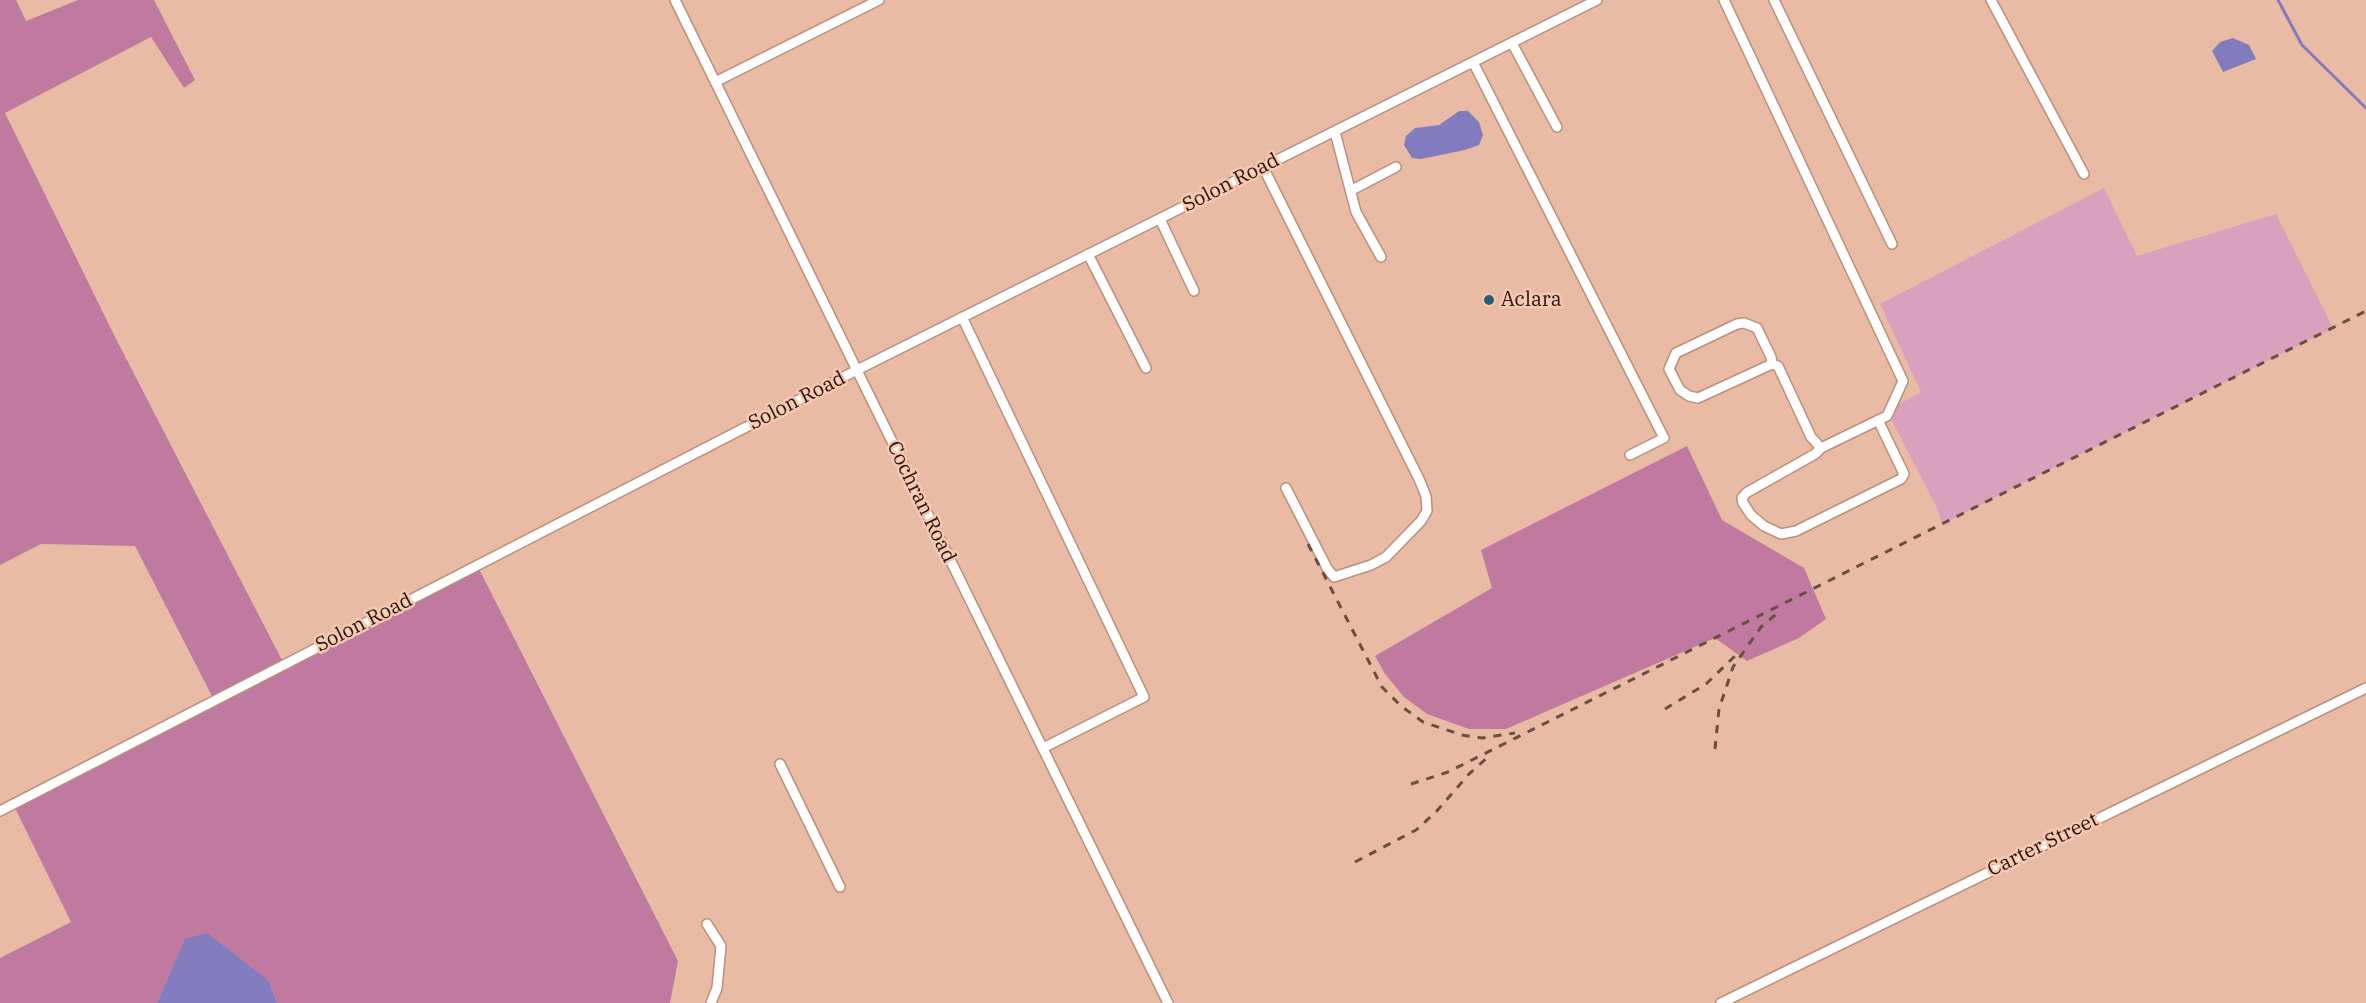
<!DOCTYPE html>
<html>
<head>
<meta charset="utf-8">
<style>
  body { margin:0 }
  canvas { display:block; background:#e9bba5 }
</style>
</head>
<body>
<canvas width="2366" height="1003"></canvas>
<script>
const c = document.querySelector('canvas').getContext('2d');
c.lineJoin = 'round';
function fillPath(path, color) {
  c.fillStyle = color;
  c.fill(path, 'evenodd');
}
function poly(rows) {
  const path = new Path2D();
  for (const r of rows) {
    path.moveTo(r[0], r[1]);
    for (let i = 2; i < r.length; i += 2) path.lineTo(r[i], r[i + 1]);
  }
  return path;
}
function trace(path, color, width, dash) {
  c.strokeStyle = color;
  c.lineWidth = width;
  c.lineCap = dash ? 'butt' : 'round';
  c.setLineDash(dash || []);
  c.stroke(path);
}
function label(font, color, halo, rows, align = 'center') {
  c.font = font + ' "IBM Plex Serif",serif';
  c.lineWidth = 5;
  c.setLineDash([]);
  c.textBaseline = 'middle';
  c.strokeStyle = halo;
  c.fillStyle = color;
  for (const [text, x, y, turn = 0] of rows) {
    c.save();
    c.translate(x, y);
    c.rotate((+turn || 0) * Math.PI / 180);
    c.textAlign = isNaN(turn) ? turn : align;
    if (halo) c.strokeText(text, 0, 0);
    c.fillText(text, 0, 0);
    c.restore();
  }
}
const green = poly([
  [2104,188,2137,256,2276,214,2333,328,1942,524,1936,506,1892,421,1899,404,1921,392,1880,304]
]);
const forest = poly([
  [0,0,16,0,26,21,78,0,154,0,195,80,184,88,151,37,5,113,116,339,284,664,477,565,678,961,670,1003,277,1003,269,981,185,940,157,1003,0,1003,0,958,71,922,13,804,214,700,135,546,41,544,0,565],
  [1687,446,1722,520,1804,568,1826,619,1799,638,1747,661,1715,638,1506,729,1469,729,1427,714,1404,697,1385,674,1375,656,1492,588,1481,550]
]);
const water = poly([
  [2233,38,2249,45,2256,59,2223,72,2212,51,2220,42],
  [1459,111,1468,111,1479,122,1483,135,1479,145,1465,150,1421,159,1412,158,1404,145,1406,136,1415,128,1439,125],
  [207,933,269,981,277,1003,157,1003,185,939]
]);
const stream = poly([
  [2278,0,2302,45,2366,108]
]);
const minor = poly([
  [675,0,1168,1003],
  [1724,0,1903,381,1887,416,1821,448,1811,437,1778,366,1772,364,1698,398,1689,396,1680,390,1669,369,1676,353,1737,324,1744,323,1757,328,1771,357,1772,364],
  [1774,0,1892,244],
  [1991,0,2084,174],
  [1512,43,1557,127],
  [1473,62,1664,438,1630,455],
  [715,82,879,0],
  [1335,132,1356,212,1381,257],
  [1263,167,1419,479,1426,496,1427,511,1421,521,1386,557,1371,565,1334,577,1327,568,1286,488],
  [1352,190,1396,167],
  [1160,219,1194,291],
  [1088,254,1146,368],
  [962,317,1144,697,1043,748],
  [1821,448,1815,454,1746,493,1742,498,1743,503,1751,515,1764,526,1781,534,1796,531,1901,479,1904,474,1878,420],
  [780,764,840,887],
  [0,811,857,370,1597,0],
  [707,924,721,946,717,988,711,1003],
  [1721,1003,2366,688]
]);
const rail = poly([
  [1308,544,1382,687,1401,706,1423,722,1462,735,1482,738,1515,733],
  [1665,709,1706,684,1735,656],
  [1715,749,1719,709,1733,667,1761,627,1780,611],
  [1411,784,1448,772,2366,311],
  [1355,862,1416,830,1436,812,1469,774,1488,757]
]);
const markers = [
  [1489,300,6,"#246178"]
];
const streetNames = [
  ["Solon Road",1231,183,-27],
  ["Solon Road",797,401,-27],
  ["Cochran Road",921,502,64],
  ["Solon Road",364,623,-27],
  ["Carter Street",2043,845,-26]
];
const poiNames = [
  ["Aclara",1501,300]
];
fillPath(green, '#daa1be');
fillPath(forest, '#c07a9f');
fillPath(water, '#827cbe');
trace(stream, '#827cbe', 3);
trace(minor, '#ba8f7a', 12);
trace(minor, '#fff', 9);
trace(rail, '#694f42', 3, [8, 8]);
for (const [x, y, r, color] of markers) {
  const dot = new Path2D();
  dot.arc(x, y, r, 0, 2 * Math.PI);
  c.fillStyle = color;
  c.fill(dot);
  trace(dot, '#f6c8b2', 2);
}
label('20px', '#24140c', '#f6c8b2', streetNames);
label('20px', '#24140c', '#f6c8b2', poiNames, 'left');
</script>
</body>
</html>
